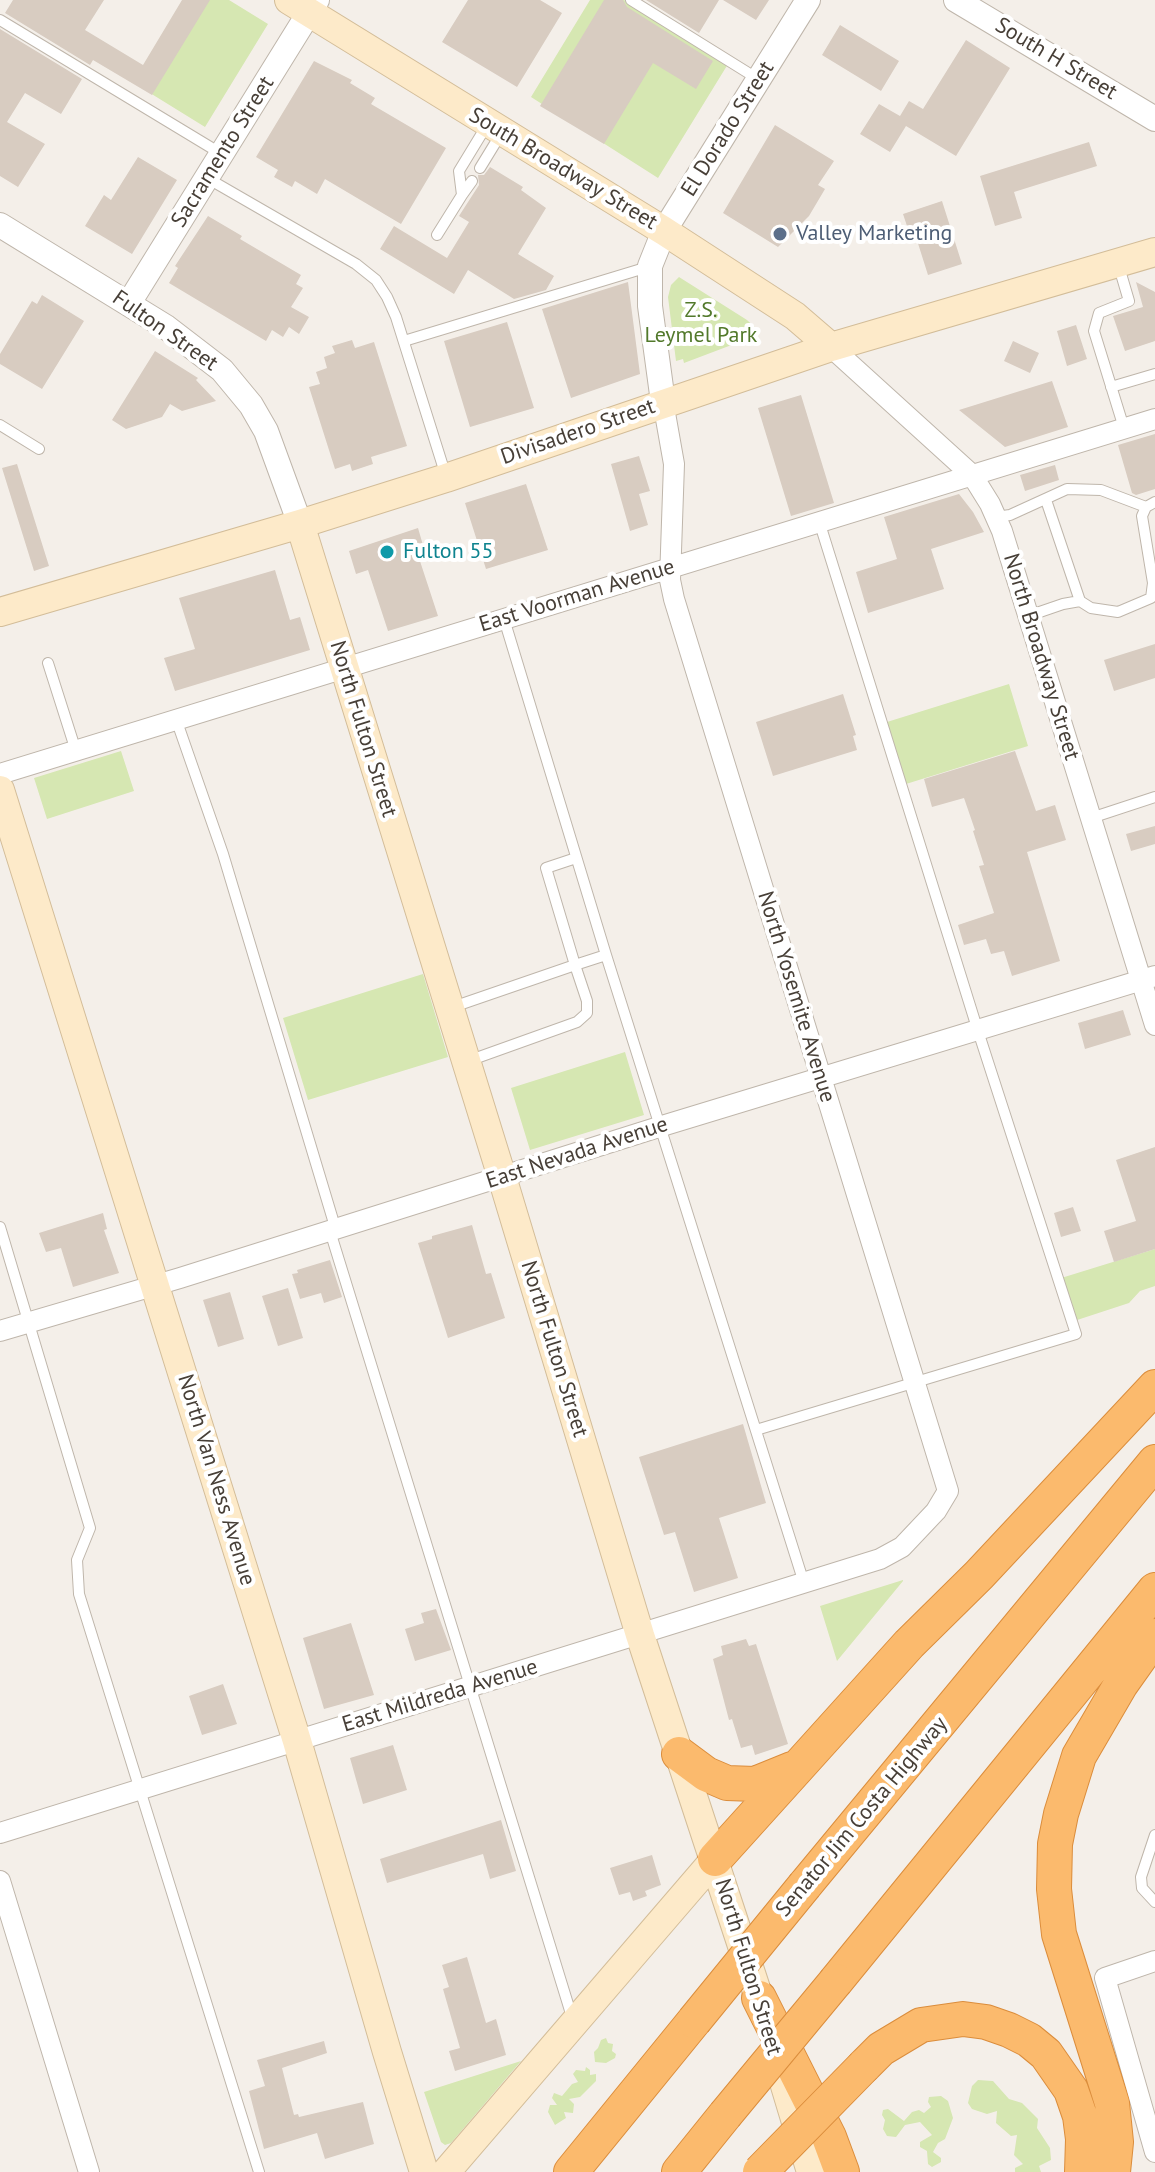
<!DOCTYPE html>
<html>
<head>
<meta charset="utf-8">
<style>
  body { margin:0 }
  canvas { display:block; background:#f4efe9 }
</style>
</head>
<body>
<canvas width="1155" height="2172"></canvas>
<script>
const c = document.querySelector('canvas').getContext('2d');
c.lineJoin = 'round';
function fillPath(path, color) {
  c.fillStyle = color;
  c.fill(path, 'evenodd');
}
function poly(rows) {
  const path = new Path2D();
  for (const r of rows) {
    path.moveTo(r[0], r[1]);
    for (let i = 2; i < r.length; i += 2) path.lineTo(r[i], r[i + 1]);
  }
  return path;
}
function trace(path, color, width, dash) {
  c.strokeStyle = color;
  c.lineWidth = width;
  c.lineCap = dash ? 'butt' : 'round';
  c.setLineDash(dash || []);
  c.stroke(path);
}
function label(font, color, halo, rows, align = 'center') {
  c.font = font + ' "PT Sans",sans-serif';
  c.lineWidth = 8;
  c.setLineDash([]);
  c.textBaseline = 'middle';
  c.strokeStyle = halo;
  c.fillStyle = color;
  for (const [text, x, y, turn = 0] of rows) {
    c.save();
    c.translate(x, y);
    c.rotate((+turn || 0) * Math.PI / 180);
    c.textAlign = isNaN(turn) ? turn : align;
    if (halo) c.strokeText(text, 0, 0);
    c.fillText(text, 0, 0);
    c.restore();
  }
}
const green = poly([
  [207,0,229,0,268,24,205,127,150,93],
  [590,0,624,0,728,64,658,178,531,97],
  [679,277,747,320,759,331,758,335,684,363,683,359,676,361,668,297,671,285],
  [1009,684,1028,746,906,784,887,722],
  [121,751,134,791,47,819,34,778],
  [423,974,448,1057,308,1100,283,1018],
  [625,1052,644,1115,530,1150,511,1088],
  [1155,1249,1155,1286,1140,1291,1129,1303,1071,1322,1058,1279],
  [903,1580,903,1581,837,1661,820,1606],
  [606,2038,608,2043,613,2044,612,2051,616,2054,615,2058,606,2063,595,2062,594,2052,598,2048,601,2040],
  [521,2061,451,2143,445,2145,441,2142,424,2092],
  [586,2067,590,2070,590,2075,596,2074,596,2081,580,2097,569,2099,574,2104,573,2113,564,2112,566,2118,555,2125,548,2112,550,2105,557,2105,552,2098,554,2093,562,2096,572,2084,578,2082,573,2074,576,2070,585,2071],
  [978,2080,993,2081,1009,2099,1022,2103,1038,2119,1037,2128,1050,2148,1051,2160,1039,2166,1041,2172,1015,2172,1015,2168,1023,2164,1014,2155,1017,2135,1011,2136,996,2123,997,2111,987,2114,972,2109,968,2103,972,2086],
  [941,2096,948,2101,953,2118,945,2139,938,2143,933,2152,941,2158,941,2162,932,2167,928,2164,927,2151,920,2147,920,2142,932,2135,920,2122,905,2125,896,2137,887,2136,883,2129,885,2120,882,2115,883,2110,888,2109,904,2121,912,2112,919,2110,924,2113,931,2107,928,2102,929,2097]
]);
const building = poly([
  [13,0,104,0,85,30,143,65,182,0,210,0,152,95,93,60,90,65,5,13],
  [468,0,540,0,562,13,517,87,442,42],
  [604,0,623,0,627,7,713,61,696,89,653,63,604,144,540,106],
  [646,0,719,0,699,33],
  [723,0,769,0,756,20],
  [840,25,899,61,881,91,822,55],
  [0,29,82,79,61,114,25,93,7,122,45,144,18,187,0,176],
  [966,40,1010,68,956,156,906,126,890,152,860,134,879,104,900,116,909,101,923,109],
  [314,61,352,80,350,83,375,98,371,104,446,148,401,224,325,179,317,194,295,181,292,187,274,177,278,170,256,157],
  [775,125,834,161,818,185,825,189,809,216,778,247,723,213],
  [1089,142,1097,166,1014,192,1022,218,995,226,980,176],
  [138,157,177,180,132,254,85,226,104,195,111,200],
  [490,167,523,187,521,190,546,208,518,254,554,276,546,290,514,299,468,270,454,294,380,249,394,226,447,258,469,222,459,216,479,185,478,175,484,175],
  [942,201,962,264,928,275,915,234,910,235,903,214],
  [208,216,242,236,240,239,301,275,296,284,303,288,291,307,309,317,299,334,289,327,283,337,272,330,266,341,169,283,178,268,175,266],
  [628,282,640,374,571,398,542,309],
  [1136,282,1155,292,1155,341,1125,351,1113,316,1143,307],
  [42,295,84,321,42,389,0,364,0,354,32,301,37,304],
  [507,322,534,408,470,427,444,341],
  [1076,325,1087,359,1067,366,1057,331],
  [352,340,355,348,374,342,407,446,371,457,373,464,352,471,350,464,335,469,309,387,320,384,316,372,327,368,324,357,335,353,332,346],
  [1013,341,1039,353,1030,373,1004,361],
  [155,351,198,378,196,380,216,401,182,411,170,404,162,417,126,429,112,420],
  [1052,381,1068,427,1005,447,959,410],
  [801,395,834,503,791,516,758,408],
  [1155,434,1155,489,1136,495,1132,493,1118,445],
  [639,456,650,491,639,494,648,525,630,531,611,464],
  [17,464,49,566,34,571,2,468],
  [1055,465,1059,480,1025,491,1020,475],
  [526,484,548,550,486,569,465,503],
  [959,494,973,512,984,532,931,549,944,589,868,613,856,572,897,559,884,517],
  [418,528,425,552,418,555,438,616,388,631,368,570,356,574,349,551],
  [275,570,290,620,300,617,310,650,175,691,164,658,195,649,179,598],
  [1155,644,1155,678,1114,691,1104,660],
  [843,694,856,735,853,736,857,750,773,776,756,722],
  [1015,751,1036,811,1055,805,1066,840,1027,852,1060,961,1012,976,1004,951,991,954,986,939,964,945,958,925,994,913,979,866,984,865,973,831,975,830,964,798,932,807,924,779],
  [1155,826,1155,844,1131,851,1126,834],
  [1123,1010,1131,1035,1085,1049,1078,1023],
  [1155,1147,1155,1249,1114,1262,1104,1231,1136,1221,1116,1160],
  [1073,1207,1081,1231,1061,1237,1054,1213],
  [103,1213,107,1229,104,1230,119,1273,73,1287,61,1248,46,1252,39,1233],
  [472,1225,486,1274,491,1273,505,1318,448,1338,418,1243,432,1239,432,1236],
  [330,1260,342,1297,324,1303,321,1293,300,1299,292,1274,298,1273,297,1270],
  [288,1288,303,1338,278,1346,262,1296],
  [230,1292,244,1339,218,1347,203,1300],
  [743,1424,766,1503,719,1518,738,1578,694,1592,675,1532,664,1535,639,1457],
  [436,1609,451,1650,415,1661,405,1629,424,1623,421,1613],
  [351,1623,374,1695,324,1709,303,1638],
  [746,1639,749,1646,756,1644,788,1744,755,1755,752,1745,741,1748,732,1719,729,1720,713,1659,723,1655,721,1646],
  [223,1684,237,1724,202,1735,189,1696],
  [393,1745,407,1790,363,1804,350,1758],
  [501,1820,516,1871,490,1879,483,1854,387,1883,380,1859],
  [652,1855,661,1885,645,1891,647,1896,633,1901,630,1892,619,1895,610,1868],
  [467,1957,486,2023,496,2019,506,2055,455,2071,449,2051,460,2048,443,1989,449,1987,442,1965],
  [324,2041,327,2053,282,2068,294,2115,298,2114,299,2117,363,2102,374,2144,325,2159,317,2133,264,2149,249,2091,265,2086,257,2060]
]);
const service = poly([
  [631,0,758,79],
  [0,20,220,153],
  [480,168,502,132],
  [207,178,356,264,376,280,387,297,396,317,446,476],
  [462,195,472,181],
  [437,235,462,195,459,171,487,125],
  [1119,267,1129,301,1099,313,1094,331,1124,428],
  [404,341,648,267],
  [1111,387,1155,374],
  [0,425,39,449],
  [1046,500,1080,601],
  [996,517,1010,515,1067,489,1101,490,1146,507],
  [1028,616,1063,604,1080,601,1091,608,1118,612,1151,598,1153,583,1142,516,1146,507,1155,502],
  [504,619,606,955,804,1583],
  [48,663,76,751],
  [176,719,223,854,336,1230],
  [1091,818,1155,797],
  [576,858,546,868,575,965,606,955],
  [450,1008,575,965,587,1001,587,1013,577,1022,468,1061],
  [0,1227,90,1528,77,1560,79,1594,259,2172],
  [330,1231,572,2017],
  [756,1430,1076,1334,978,1031,819,521],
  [1155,1835,1141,1877,1142,1888,1155,1902]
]);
const minor = poly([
  [831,347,972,475,990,504,1002,531,1155,1025],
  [0,774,1155,419],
  [0,1331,180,1278,662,1126,1155,976],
  [0,1833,880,1559,902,1547,936,1511,948,1491,674,599,670,580,674,464,663,402],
  [0,1881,89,2172],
  [1155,1961,1105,1978,1155,2152]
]);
const tertiary = poly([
  [956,0,1155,119],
  [0,225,166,327,222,370,251,405,266,431,300,524],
  [129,303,317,0],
  [663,402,650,306,650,266,664,231,808,0]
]);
const secondary = poly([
  [289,0,664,231,795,316,831,347],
  [300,524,502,1177,640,1635,765,2016],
  [0,612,300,524,446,478,831,347,1155,252],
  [0,790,297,1741,387,2052,424,2172],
  [776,2056,811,2172],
  [446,2172,715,1859]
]);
const motorway = poly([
  [679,1754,706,1774,727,1783,755,1784,792,1769],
  [715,1859,909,1644,979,1575,1155,1387],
  [805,1885,1155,1462],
  [836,1981,1155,1590],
  [759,1998,829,2137,842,2172],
  [864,2066,881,2049,921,2025,963,2019,986,2022,1009,2030,1029,2040,1046,2054,1071,2090,1080,2116,1083,2139,1082,2172],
  [571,2172,694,2021],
  [679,2172,725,2115],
  [1113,2172,1116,2142,1112,2103,1059,1934,1054,1889,1055,1844,1061,1814,1079,1756,1121,1684,1155,1636]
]);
const motorwayBridge = poly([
  [694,2021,805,1885],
  [725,2115,836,1981],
  [760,2172,864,2066]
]);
const markers = [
  [780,234,8,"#5c6f8a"],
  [387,552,8,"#0f9aa8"]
];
const streetNames = [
  ["South H Street",1056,59,31],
  ["El Dorado Street",728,129,-58],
  ["Sacramento Street",223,152,-58],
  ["South Broadway Street",563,169,31],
  ["Fulton Street",165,331,35],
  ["Divisadero Street",578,432,-19],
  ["East Voorman Avenue",577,596,-17],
  ["North Broadway Street",1041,657,73],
  ["North Fulton Street",363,729,73],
  ["North Yosemite Avenue",796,997,73],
  ["East Nevada Avenue",577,1153,-18],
  ["North Fulton Street",554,1349,73],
  ["North Van Ness Avenue",216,1480,73],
  ["East Mildreda Avenue",440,1696,-17],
  ["Senator Jim Costa Highway",862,1817,-50],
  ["North Fulton Street",748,1967,73]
];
const serviceNames = [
  ["Valley Marketing",796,234]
];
const parkNames = [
  ["Z.S.",701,311],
  ["Leymel Park",701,336]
];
const cultureNames = [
  ["Fulton 55",403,552]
];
fillPath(green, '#d6e7b2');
fillPath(building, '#d8ccc1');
trace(service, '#bfb6ab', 12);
trace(minor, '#bfb6ab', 22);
trace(tertiary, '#bfb6ab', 26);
trace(secondary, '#d3bd99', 30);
trace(motorway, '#db8d3c', 36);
trace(service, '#fff', 10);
trace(minor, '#fff', 20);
trace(tertiary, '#fff', 24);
trace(secondary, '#fdeac9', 28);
trace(motorway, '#fbba6d', 34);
trace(motorwayBridge, '#db8d3c', 36, []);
trace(motorwayBridge, '#fbba6d', 34);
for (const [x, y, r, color] of markers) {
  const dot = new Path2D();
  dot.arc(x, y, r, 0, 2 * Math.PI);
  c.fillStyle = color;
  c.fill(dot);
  trace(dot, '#fff', 3);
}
label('22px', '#473f37', '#fff', streetNames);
label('22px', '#4e5e75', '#fff', serviceNames, 'left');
label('22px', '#52792b', '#fff', parkNames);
label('22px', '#0d838f', '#fff', cultureNames, 'left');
</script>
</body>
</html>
